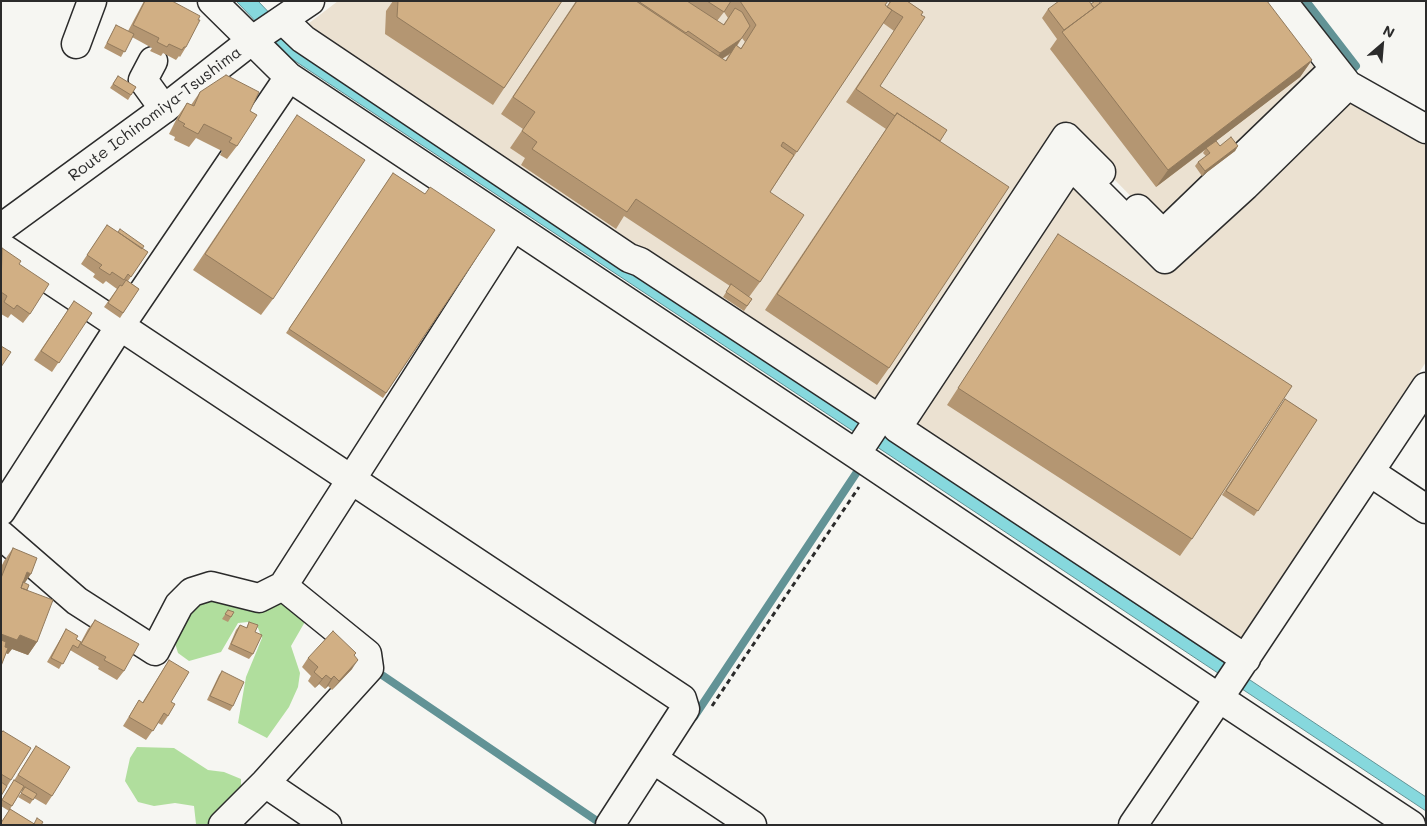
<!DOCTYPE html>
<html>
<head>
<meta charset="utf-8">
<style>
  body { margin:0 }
  #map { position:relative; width:1427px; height:826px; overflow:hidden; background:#f6f6f2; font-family:Mali,sans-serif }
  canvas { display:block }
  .frame { position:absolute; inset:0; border:2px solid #2b2b2b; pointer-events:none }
  .north { position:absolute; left:1357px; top:20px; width:50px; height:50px; -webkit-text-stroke:4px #f6f6f2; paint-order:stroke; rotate:27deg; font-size:14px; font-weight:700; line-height:20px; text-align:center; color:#2b2b2b }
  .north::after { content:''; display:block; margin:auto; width:18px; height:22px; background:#2b2b2b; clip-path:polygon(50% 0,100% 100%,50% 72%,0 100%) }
</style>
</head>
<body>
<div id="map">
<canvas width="1427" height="826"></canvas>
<div class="frame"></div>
<div class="north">N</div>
</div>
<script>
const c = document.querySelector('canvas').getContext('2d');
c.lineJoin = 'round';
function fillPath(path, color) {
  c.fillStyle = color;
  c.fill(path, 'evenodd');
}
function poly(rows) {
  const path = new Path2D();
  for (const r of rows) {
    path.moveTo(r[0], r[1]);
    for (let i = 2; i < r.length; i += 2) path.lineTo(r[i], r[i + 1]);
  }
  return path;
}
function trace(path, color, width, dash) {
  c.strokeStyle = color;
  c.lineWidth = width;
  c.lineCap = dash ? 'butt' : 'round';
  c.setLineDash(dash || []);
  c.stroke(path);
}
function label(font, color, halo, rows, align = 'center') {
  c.font = font + ' Mali,sans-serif';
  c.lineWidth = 4;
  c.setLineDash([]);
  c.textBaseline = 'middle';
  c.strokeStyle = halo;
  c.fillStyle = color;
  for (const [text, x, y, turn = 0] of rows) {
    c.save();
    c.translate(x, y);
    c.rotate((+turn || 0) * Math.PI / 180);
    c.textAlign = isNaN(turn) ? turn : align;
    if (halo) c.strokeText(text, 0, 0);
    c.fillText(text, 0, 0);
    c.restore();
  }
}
const built = poly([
  [338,1,1269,1,1322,69,1160,226,1066,130,878,410,300,30],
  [1348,90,1426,136,1426,362,1243,640,1236,636,1231,638,907,421,1072,174,1163,267]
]);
const green = poly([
  [206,596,278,598,306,620,291,646,300,673,298,687,289,707,267,738,238,723,246,677,262,638,258,628,248,622,238,623,221,652,189,661,178,653,173,637,182,615],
  [137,747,174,748,208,770,224,772,241,779,241,790,212,825,196,824,194,806,175,803,154,806,138,802,125,781,130,758]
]);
const water = poly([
  [236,1,258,1,299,44,888,435,886,438,1426,797,1426,811,292,59,236,1]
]);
const stream = poly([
  [1306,1,1356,66,1351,71],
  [382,675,603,825],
  [694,717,857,472]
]);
const path = poly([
  [712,706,859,487]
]);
const minor = poly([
  [212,1,289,77,856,454,1219,698,1411,825],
  [1282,1,1348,85,1426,129],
  [283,20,303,39,629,258,640,262,879,419],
  [76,44,92,1],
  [153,61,143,80,164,109],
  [1138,209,1163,234,1334,69],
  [1,247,682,699,685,709,610,825],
  [856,454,1066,137,1101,172],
  [1370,472,1426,509],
  [1,511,120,326,289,77],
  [1,535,77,601,155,651,179,605,192,592,211,586,259,598,283,586],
  [1246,659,897,428,1071,165,1165,259,1245,186,1348,85],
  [653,759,752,825],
  [265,783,327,825],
  [223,825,265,783,369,668,367,654,283,586,513,227],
  [1133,825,1219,698,1426,387]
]);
const major = poly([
  [1,228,164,109,251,41,310,1]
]);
const wall = poly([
  [144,1,172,1,186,47,180,57,179,56,176,60,163,53,161,56,150,51,152,48,132,37,121,57,104,48,116,25,128,31],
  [393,1,562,1,493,105,385,34,386,11],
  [576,1,888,1,885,5,887,7,890,1,907,1,923,12,880,86,940,141,889,368,877,385,765,310,886,129,846,102,894,31,883,23,770,192,760,282,749,297,752,299,744,311,723,297,730,286,624,216,616,229,521,165,525,158,510,148,523,129,501,114],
  [724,12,728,18,723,25,717,21],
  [742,38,745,42,741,48,737,46],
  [730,53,725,61,722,59,730,54],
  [1100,3,1312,60,1300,77,1216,141,1220,146,1238,146,1235,151,1202,176,1195,166,1198,162,1206,156,1203,153,1205,150,1156,187,1050,49,1057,39,1042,18,1048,9],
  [118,76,136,87,128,100,110,88],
  [200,92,250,111,237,146,227,159,220,155,222,151,196,138,189,147,174,140,175,137,169,134,178,116,187,103,191,105],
  [297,115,273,299,261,315,193,270],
  [393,173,425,194,495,230,383,398,286,333],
  [107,225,148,252,128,281,139,289,120,318,104,307,117,289,106,281,103,284,93,277,95,274,81,264],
  [1058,234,1192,539,1180,556,947,405,1047,251],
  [1,249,19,264,30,314,23,323,11,314,8,318,1,314],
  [74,301,92,313,52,372,34,360],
  [1285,399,1317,420,1254,516,1222,495],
  [13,548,27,590,37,642,28,655,12,649,8,654,6,653,1,666,1,567,4,561],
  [228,610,231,617,228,622,222,619],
  [95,620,124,671,117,680,98,669,99,667,75,653,76,651,75,653,70,650,59,669,47,662,66,629,76,639,81,642,88,629],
  [249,622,255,632,253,654,249,659,228,649,236,630,240,625,246,628],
  [356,653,354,656,352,669,332,690,328,686,325,689,319,684,315,688,308,681,311,676,302,667,308,658],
  [169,660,171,702,168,716,162,725,158,723,146,740,123,726,139,700,142,703],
  [222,671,233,706,230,711,207,700,219,675],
  [1,733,11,780,1,796],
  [36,746,52,796,46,805,34,798,30,804,18,797,23,791,22,790,10,809,34,824,1,825,1,822,9,811,1,806,1,801]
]);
const shadedWall = poly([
  [741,39,732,52,711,66,720,53],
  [1312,60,1300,77,1156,187,1168,170],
  [1238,146,1235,151,1202,176,1205,171],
  [27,572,31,574,22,587,19,586],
  [1,634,20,635,37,642,28,655,12,649,8,654,1,651],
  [358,660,352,669,332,690,339,681],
  [326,675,319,684,315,688,322,679],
  [334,676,328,686,325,689,331,679]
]);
const building = poly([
  [145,1,172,1,200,16,198,20,200,20,186,47,184,47,182,50,169,44,167,47,157,42,159,38,133,25,145,1],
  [398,1,562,1,504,88,397,17,398,1],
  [577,1,636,1,726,61,736,45,741,49,756,25,740,1,888,1,885,5,892,10,797,152,783,142,781,146,794,155,770,192,804,215,760,282,636,199,627,212,532,149,537,142,522,131,535,112,513,97,577,1],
  [638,1,687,1,724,25,735,8,742,12,750,26,741,39,720,53,688,31,686,33,638,1],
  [707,1,731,1,724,12,707,1],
  [891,1,907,1,923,12,921,15,925,17,880,86,947,130,940,141,897,113,895,116,856,89,903,17,887,7,891,1],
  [1059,1,1089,1,1094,8,1064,30,1048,9,1059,1],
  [1095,1,1099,1,1100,3,1094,8,1091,4,1095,1],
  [1103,1,1267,1,1312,60,1168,170,1062,32,1103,1],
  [116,25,134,34,125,52,107,43,116,25],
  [226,75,259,92,250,111,257,115,237,146,229,142,232,138,204,124,198,134,183,126,185,124,178,120,187,103,194,106,200,92,226,75],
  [118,76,136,87,131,95,113,84,118,76],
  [897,113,1009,187,889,368,777,294,897,113],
  [297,115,365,160,273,299,205,254,297,115],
  [1231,137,1238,146,1205,171,1198,162,1210,153,1206,148,1216,141,1220,146,1231,137],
  [393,173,425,194,430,187,495,230,386,393,289,329,393,173],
  [107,225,148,252,131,277,128,274,124,280,112,272,110,275,99,268,102,265,87,255,107,225],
  [120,229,144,246,142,249,118,232,120,229],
  [1058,234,1292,386,1192,539,958,388,1058,234],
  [2,248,21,261,19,264,49,284,30,314,17,305,14,309,4,302,7,296,1,292,2,248],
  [126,280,139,289,123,313,108,303,120,285,122,286,126,280],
  [731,284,752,299,747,306,726,292,731,284],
  [74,301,92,313,59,363,41,351,74,301],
  [1,346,11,352,1,367,1,346],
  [1285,399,1317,420,1258,511,1226,491,1285,399],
  [13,548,37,558,31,574,27,572,21,588,53,600,37,642,20,635,17,640,1,634,1,578,13,548],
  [23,582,29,585,27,590,21,588,23,582],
  [228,610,234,612,231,617,225,614,228,610],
  [95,620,139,644,124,671,104,660,106,657,81,644,95,620],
  [249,622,258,625,255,632,262,635,253,654,231,644,240,625,247,628,249,622],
  [66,629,78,636,76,639,81,642,78,648,73,645,63,664,51,658,66,629],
  [333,631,356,653,354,655,358,660,339,681,334,676,331,679,326,675,322,679,314,672,318,667,308,658,333,631],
  [1,640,6,642,5,647,8,648,1,666,1,640],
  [169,660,189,672,171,702,175,704,168,716,164,713,153,731,129,717,139,700,143,703,169,660],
  [222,671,244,682,233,706,210,696,222,671],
  [3,731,31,748,11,780,1,774,1,733,3,731],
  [36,746,70,767,52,796,18,775,36,746],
  [14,780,24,786,12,806,2,800,14,780],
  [1,782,7,786,1,796,1,782],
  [25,787,37,794,33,800,21,793,25,787],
  [10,809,36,825,1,825,1,823,10,809],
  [37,818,43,822,41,825,36,825,34,824,37,818]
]);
const streetNames = [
  ["Route Ichinomiya-Tsushima",155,114,-37]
];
fillPath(built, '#ebe1d1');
fillPath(green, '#b0de9d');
fillPath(water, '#86d8dd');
trace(water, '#629396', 1);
trace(stream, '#629396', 8);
trace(minor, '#2b2b2b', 31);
trace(major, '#2b2b2b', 31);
trace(path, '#2b2b2b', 3, [5, 4]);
trace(minor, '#f6f6f2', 28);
trace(major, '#f6f6f2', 28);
fillPath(wall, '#b49672');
fillPath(shadedWall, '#927a5c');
fillPath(building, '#d1af84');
trace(building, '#927a5c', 1);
label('16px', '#2b2b2b', '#f6f6f2', streetNames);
</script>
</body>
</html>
